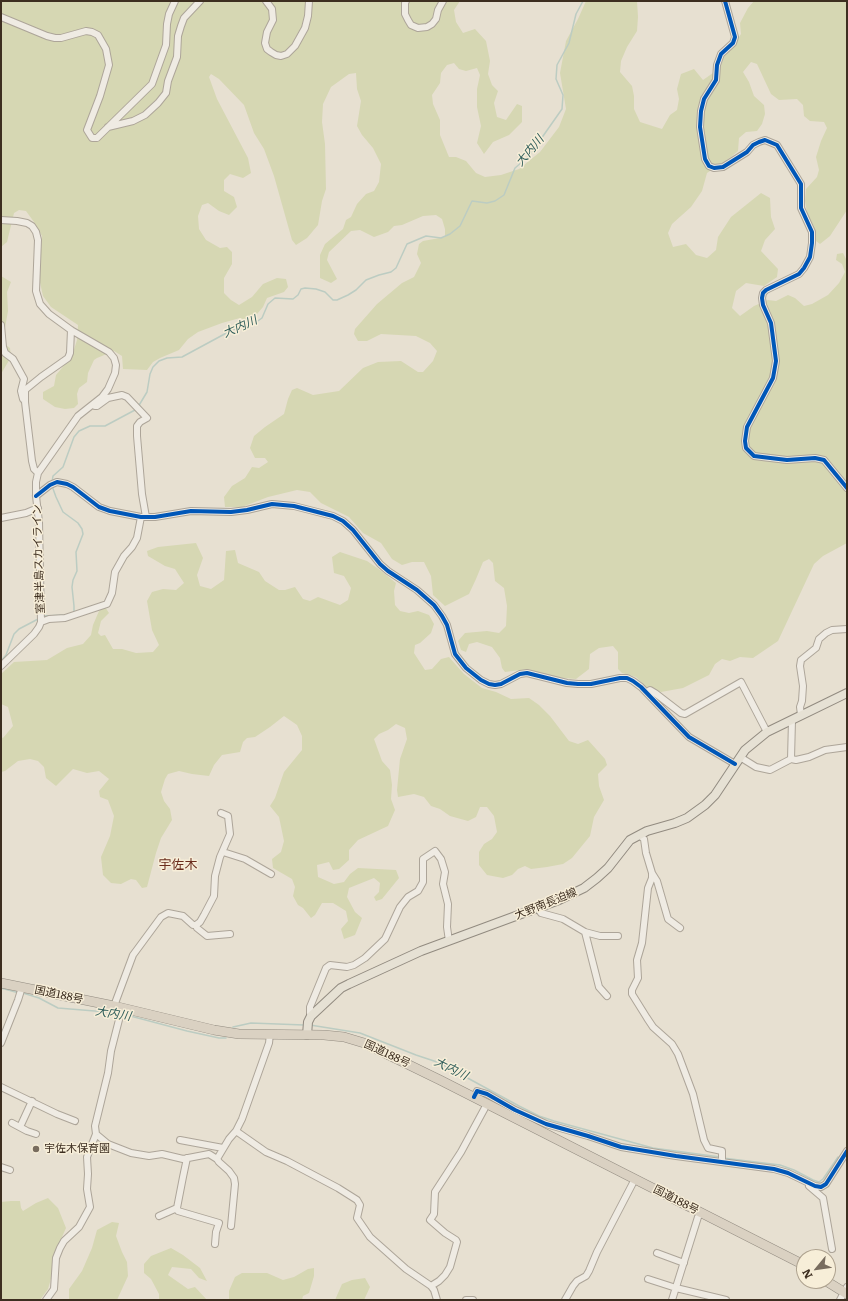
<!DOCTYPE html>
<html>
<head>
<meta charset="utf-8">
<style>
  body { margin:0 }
  #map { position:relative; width:848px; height:1301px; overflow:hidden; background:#e7e0d1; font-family:Literata,serif }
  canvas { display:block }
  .frame { position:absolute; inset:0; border:2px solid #3d2e20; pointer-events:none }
  .north { position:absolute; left:796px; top:1249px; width:40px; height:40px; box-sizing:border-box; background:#f7eed8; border:1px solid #ada18e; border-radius:50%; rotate:241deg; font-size:11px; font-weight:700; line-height:16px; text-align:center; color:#3d2e20 }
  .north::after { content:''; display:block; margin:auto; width:14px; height:18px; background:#786c5e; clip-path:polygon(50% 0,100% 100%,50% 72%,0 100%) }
</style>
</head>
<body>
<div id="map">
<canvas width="848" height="1301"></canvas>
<div class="frame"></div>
<div class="north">N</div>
</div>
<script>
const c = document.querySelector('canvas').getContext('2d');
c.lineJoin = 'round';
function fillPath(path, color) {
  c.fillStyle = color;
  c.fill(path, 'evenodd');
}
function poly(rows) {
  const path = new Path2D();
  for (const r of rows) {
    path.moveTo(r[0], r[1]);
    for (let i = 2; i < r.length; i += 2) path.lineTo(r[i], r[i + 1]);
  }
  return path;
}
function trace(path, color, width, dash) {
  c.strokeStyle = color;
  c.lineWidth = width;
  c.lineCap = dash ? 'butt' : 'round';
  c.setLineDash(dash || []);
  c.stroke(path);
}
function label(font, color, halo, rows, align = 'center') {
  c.font = font + ' Literata,"Noto Sans JP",serif';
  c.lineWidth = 3;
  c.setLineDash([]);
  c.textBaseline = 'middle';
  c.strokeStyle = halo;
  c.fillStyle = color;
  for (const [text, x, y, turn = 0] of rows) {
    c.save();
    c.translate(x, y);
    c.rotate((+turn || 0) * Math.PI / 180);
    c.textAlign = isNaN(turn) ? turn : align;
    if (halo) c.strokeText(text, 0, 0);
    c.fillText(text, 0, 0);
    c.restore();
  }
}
const green = poly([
  [1,1,460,1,454,10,456,22,463,33,475,29,486,41,490,61,488,74,492,85,498,91,494,103,497,117,506,120,517,104,522,106,522,122,509,135,493,142,484,154,477,143,481,126,477,107,477,89,480,75,477,68,466,71,459,69,454,63,447,65,441,73,440,83,432,95,433,104,440,120,440,135,449,157,456,157,466,161,476,173,485,177,501,175,519,169,540,152,559,127,566,109,560,73,566,41,578,19,586,1,637,1,638,17,637,31,627,47,621,61,620,72,632,86,634,96,634,109,640,122,662,129,670,115,677,110,679,99,677,89,681,74,694,69,703,80,713,73,721,65,725,54,733,46,741,34,740,23,748,8,754,1,847,1,847,210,830,236,820,244,816,241,814,227,807,213,805,201,806,189,817,177,819,170,816,157,821,141,827,128,824,122,810,121,804,116,803,105,797,99,779,100,771,94,757,64,751,62,743,72,749,82,754,96,764,105,765,114,762,124,757,131,746,132,739,138,738,151,731,157,707,173,702,191,691,207,672,224,668,233,673,247,686,244,696,255,707,258,716,250,718,237,731,217,761,193,770,198,771,217,775,229,765,240,761,251,778,269,777,277,764,286,746,283,736,291,732,308,740,316,754,306,768,300,776,301,788,295,795,298,804,306,812,304,828,295,839,283,845,272,842,264,836,260,837,254,843,253,847,261,847,543,823,556,814,564,778,641,753,658,740,657,730,661,722,659,715,664,709,675,683,688,661,692,652,688,647,688,636,677,622,673,618,669,618,652,613,646,599,648,590,654,589,669,576,679,552,677,528,669,505,672,502,668,500,658,492,647,477,642,469,644,466,652,461,650,458,641,465,633,487,631,499,633,506,626,507,606,504,588,495,581,493,563,489,559,483,562,476,579,469,594,445,606,433,595,431,576,424,562,412,562,402,565,392,559,381,543,363,533,349,517,321,503,310,492,297,490,268,497,242,507,225,507,224,497,232,486,245,478,252,467,259,468,268,462,265,458,255,458,250,448,254,436,265,427,284,414,288,399,292,390,297,388,313,395,339,391,363,368,378,362,401,361,418,372,423,372,433,361,437,351,430,343,416,336,381,334,367,341,358,341,354,334,355,329,377,304,402,283,414,277,421,263,417,254,419,244,423,241,445,237,445,229,442,219,436,215,423,216,402,225,394,226,388,232,374,237,360,230,351,231,329,252,327,260,337,279,331,283,320,278,320,255,325,244,343,229,346,220,351,217,357,204,366,194,374,191,379,182,381,164,373,148,362,135,357,126,361,101,357,89,356,73,349,74,331,87,323,104,322,122,325,144,326,189,322,201,318,225,307,238,296,245,292,240,274,176,264,149,254,133,244,105,219,79,211,74,209,77,217,99,248,158,251,173,243,178,230,174,224,180,224,191,234,197,237,207,229,215,219,211,208,203,202,205,198,216,199,229,206,240,220,248,227,247,232,252,232,264,224,278,224,293,231,300,239,305,252,297,263,284,277,278,286,279,288,287,284,292,267,298,263,307,257,314,246,320,240,318,222,323,198,332,188,339,179,350,160,358,153,362,147,370,123,369,122,356,114,351,97,358,94,360,88,373,87,382,79,388,77,394,78,404,74,408,65,409,55,407,43,399,43,392,54,386,56,375,72,356,77,340,78,325,51,307,43,296,39,278,42,236,34,222,26,211,19,210,14,213,7,242,1,247],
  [1,276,11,282,7,292,8,311,3,339,6,345,10,348,11,357,1,374],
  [196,543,203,558,197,575,200,586,211,589,224,580,226,551,235,550,238,563,259,572,265,581,279,590,285,590,295,587,303,599,310,601,318,597,340,605,348,600,351,588,344,576,334,573,332,557,340,552,367,561,380,570,396,583,394,591,395,605,400,611,409,613,418,611,429,615,434,624,431,633,420,643,415,645,414,653,425,670,432,669,441,659,449,657,464,674,482,688,496,692,511,699,529,698,539,705,550,716,569,741,578,744,588,740,605,759,607,765,598,774,599,786,604,800,594,817,590,836,572,858,563,864,547,867,531,869,525,866,518,869,512,875,503,878,487,875,479,865,479,852,484,844,492,839,497,832,494,816,487,807,480,807,476,817,468,821,450,816,440,809,431,806,424,797,414,794,398,797,397,790,400,759,407,739,405,728,396,724,388,730,379,734,374,739,382,761,390,770,392,785,391,799,395,810,388,826,358,840,349,850,349,860,339,869,333,870,329,862,317,865,318,877,334,884,344,882,350,874,358,868,396,870,399,878,382,899,376,901,374,897,379,892,380,883,374,878,349,888,347,897,355,912,362,918,355,935,344,939,341,929,348,921,346,911,333,903,322,903,315,915,311,918,303,908,298,905,293,896,295,887,292,879,273,868,272,859,281,852,284,841,279,817,270,806,275,798,284,772,302,750,302,736,297,725,284,716,270,727,255,737,247,738,243,742,240,752,222,755,214,765,209,776,192,774,179,771,168,774,165,779,161,792,164,801,170,809,172,820,161,838,156,853,147,887,142,888,136,880,131,879,121,884,111,883,103,875,101,857,110,836,114,816,108,800,100,797,99,791,109,779,99,771,87,773,73,769,56,786,46,778,44,767,38,761,30,759,18,761,5,771,1,772,1,737,3,738,13,726,8,707,1,704,1,674,14,662,47,660,67,648,83,644,91,635,93,625,99,611,105,607,109,613,101,621,98,633,101,636,105,635,113,649,122,649,136,653,153,652,159,645,152,630,147,601,152,592,163,589,176,590,184,583,175,569,165,566,148,556,147,551,158,547],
  [48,1198,58,1208,66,1228,54,1255,52,1275,48,1289,40,1300,1,1300,1,1202,11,1201,20,1201,21,1208,23,1211,36,1203],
  [112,1222,119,1223,116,1236,122,1252,127,1262,128,1276,117,1300,69,1300,69,1289,82,1271,92,1248,97,1230],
  [171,1248,183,1255,200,1268,207,1281,199,1278,191,1269,172,1267,168,1275,188,1289,195,1287,207,1300,159,1300,159,1294,151,1279,144,1273,144,1264,151,1256],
  [314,1268,314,1276,309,1293,303,1296,302,1300,229,1300,229,1291,235,1277,242,1273,267,1273,283,1280,294,1277,308,1269],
  [365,1278,370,1287,364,1300,335,1300,342,1284,352,1280]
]);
const stream = poly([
  [138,407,147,392,150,374,153,367,159,361,167,358,182,357,232,330,255,323,262,318,268,304,275,298,293,299,298,295,301,289,305,288,316,289,325,292,333,300,337,300,348,295,356,290,366,280,379,275,391,272,396,268,407,244,426,236,441,238,450,234,460,226,472,201,487,203,495,201,504,195,515,168,529,156,562,109,563,95,556,79,557,65,569,43,576,14,583,1],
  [52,482,53,476,63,467,74,437,79,431,90,426,105,426,135,410],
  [52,486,56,497,63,512,78,523,82,529,83,534,76,552,77,571,73,580,72,587,74,606,74,612,73,613],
  [43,616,65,615],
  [1,661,6,655,14,634,19,629,40,618],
  [1,988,19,993],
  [23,993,39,998,58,1008,119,1013],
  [123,1014,187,1031,219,1038,226,1038],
  [310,1025,360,1033,416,1055,440,1063,519,1106,539,1116,554,1121,653,1148,720,1157],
  [233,1027,251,1023,304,1025],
  [723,1158,780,1165,794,1170,813,1180,819,1182,823,1179,838,1157]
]);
const minor = poly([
  [266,1,272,9,273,20,267,32,265,43,267,49,271,52,276,55,281,56,287,54,295,46,305,28,308,16,309,1],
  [406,1,405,3,405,14,408,20,411,25,418,28,427,27,432,24,436,19,438,10,443,1],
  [725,1,735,37,733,43,721,54,717,65,716,80,704,99,701,111,700,127,705,159,709,166,714,168,723,167,747,152,753,145,759,142,765,140,777,145,801,184,801,208,812,232,812,243,810,257,804,268,799,274,766,290,763,293,762,298,763,305,771,323,776,361,773,378,747,427,745,441,746,448,754,456,762,457,787,460,815,458,824,460,847,488],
  [1,17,47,36,55,38,61,38,86,31,92,32,98,35,106,49,109,65,100,96,87,130,92,138,97,138,152,84,166,45,167,24,169,14,175,1],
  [108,127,133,121,145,115,158,103,166,93,168,81,177,57,178,36,181,26,184,18,200,1],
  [1,220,17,221,27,223,32,226,36,232,38,240,36,291,40,304,49,314,71,330,109,352,114,358,116,365,115,373,108,389,102,397,78,416,38,473,36,482,36,496,39,522,41,622,39,627,34,634,1,666],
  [1,325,3,347,5,353,13,359,24,379,21,391,23,399],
  [95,406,97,406,108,398,122,395,127,397,147,418,140,422,137,426,137,436,142,494,146,517],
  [38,473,34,469,32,461,25,402,25,390,41,377,68,358,70,353,71,330],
  [36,496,50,485,57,482,67,484,73,487,99,507,110,511,141,517,155,517,191,511,231,512,247,510,272,504,294,506,333,516,343,521,353,530,380,564,388,571,417,590,434,605,442,616,447,625,455,654,466,668,481,680,489,684,495,685,501,684,520,674,527,673,567,683,578,684,591,684,620,678,627,678,633,681,641,687,689,737,735,764],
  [1,518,26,513,38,508],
  [41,622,49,619,65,618,107,604,112,593,115,572,124,556,132,547,137,538,141,517],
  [647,692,650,690,655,693,681,713,685,714,741,682,767,732],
  [801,715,800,707,802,701,803,686,800,666,801,660,816,648,819,639,826,633,832,630,847,629],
  [740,757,756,767,770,770,791,759,796,760,809,757,825,750,847,747],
  [791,759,792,720],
  [639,835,644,839,646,853,652,873,652,878,648,888,642,943,637,960,638,978,632,990,632,994,647,1018,653,1027,672,1044,678,1054,693,1094,704,1140,708,1148,722,1151,722,1162],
  [223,852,245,859,271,874],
  [652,873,657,881,668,919,680,928],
  [538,909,541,913,563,919,585,932,599,987,607,996],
  [196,925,197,928,207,936,230,934],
  [585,932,600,936,618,936],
  [114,1006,133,955,161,917,168,913,183,916,193,925,196,925,200,922,204,915,214,896,215,876,220,857,230,834,228,816,221,813],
  [311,1016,310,1013,310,1007,326,968,330,965,347,967,354,965,365,958,385,939,400,907,408,897,418,891,423,882,423,859,435,851,441,859,445,872,443,884,448,904,447,927,449,941],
  [1,1043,18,1000,22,987],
  [1,1087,57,1114,75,1121],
  [474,1097,477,1091,487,1094,515,1110,546,1124,588,1136,621,1147,676,1156,774,1169,788,1173,815,1186,821,1187,826,1184,847,1151],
  [12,1123,27,1131,36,1134],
  [20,1127,32,1101],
  [236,1131,266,1152,287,1161,338,1188,357,1200,360,1205,357,1218,370,1237,406,1269,431,1286,434,1290,437,1300],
  [96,1134,108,1144,131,1153,149,1156,162,1154,183,1159,209,1154,217,1159,219,1162,229,1171,234,1178,235,1184,231,1226],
  [180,1140,223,1148],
  [187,1158,183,1177,177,1208,178,1211,219,1223,216,1232,215,1244],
  [217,1159,229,1139,236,1131,242,1119,269,1043,270,1034],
  [1,1167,10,1170],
  [809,1186,823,1198,832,1249],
  [159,1216,177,1208],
  [657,1253,684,1263],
  [648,1279,676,1288,726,1300],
  [431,1286,439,1281,445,1275,450,1267,457,1242,456,1240,445,1233,430,1220,434,1214,435,1192,461,1152,487,1104],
  [46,1300,54,1289,56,1258,60,1248,64,1241,79,1227,90,1207,87,1189,88,1174,87,1157,96,1134,95,1126,108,1073,111,1051,122,1008],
  [466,1300,473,1300],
  [565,1300,573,1286,577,1281,586,1276,589,1271,597,1252,635,1179],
  [672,1300,698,1217,701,1213],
  [840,1300,847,1287]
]);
const major = poly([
  [307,1035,308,1022,311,1016,341,988,349,984,421,951,559,900,584,888,597,878,608,868,630,840,647,831,675,823,687,818,705,805,715,795,745,750,767,732,847,693]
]);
const highway = poly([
  [1,983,114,1006,214,1030,239,1034,324,1035,344,1037,364,1043,440,1080,804,1265],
  [826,1281,847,1294]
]);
const cycleway = poly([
  [725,1,735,37,733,43,721,54,717,65,716,80,704,99,701,111,700,127,705,159,709,166,714,168,723,167,747,152,753,145,759,142,765,140,777,145,801,184,801,208,812,232,812,243,810,257,804,268,799,274,766,290,763,293,762,298,763,305,771,323,776,361,773,378,747,427,745,441,746,448,754,456,762,457,787,460,815,458,824,460,847,488],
  [36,496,50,485,57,482,67,484,73,487,99,507,110,511,141,517,155,517,191,511,231,512,247,510,272,504,294,506,333,516,343,521,353,530,380,564,388,571,417,590,434,605,442,616,447,625,455,654,466,668,481,680,489,684,495,685,501,684,520,674,527,673,567,683,578,684,591,684,620,678,627,678,633,681,641,687,689,737,735,764],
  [474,1097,477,1091,487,1094,515,1110,546,1124,588,1136,621,1147,676,1156,774,1169,788,1173,815,1186,821,1187,826,1184,847,1151]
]);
const markers = [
  [36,1149,4,"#786c5e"]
];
const streetNames = [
  ["室津半島スカイライン",39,559,-92],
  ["大野南長迫線",546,904,-22],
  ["国道188号",59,995,12],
  ["国道188号",387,1054,25],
  ["国道188号",676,1200,27]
];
const poiNames = [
  ["宇佐木保育園",44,1149]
];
const waterNames = [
  ["大内川",530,151,-50],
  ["大内川",240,327,-24],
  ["大内川",113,1014,9],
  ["大内川",451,1069,26]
];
const quarterNames = [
  ["宇佐木",178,865]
];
fillPath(green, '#d6d7b3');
trace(stream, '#bcccc2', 1.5);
trace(minor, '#ada599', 8);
trace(major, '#928b80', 10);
trace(highway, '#928b80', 10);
trace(minor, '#efebe3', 6);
trace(major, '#e6e1d4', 8);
trace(highway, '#dad1c2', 9);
trace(cycleway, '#0057b8', 4);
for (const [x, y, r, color] of markers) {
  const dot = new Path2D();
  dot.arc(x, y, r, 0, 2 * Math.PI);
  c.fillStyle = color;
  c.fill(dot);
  trace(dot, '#f7eed8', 1.5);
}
label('11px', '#3d2e20', '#f7eed8', streetNames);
label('11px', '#3d2e20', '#f7eed8', poiNames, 'left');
label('italic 12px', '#2f5d5a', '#f7eed8', waterNames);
label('13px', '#6b2e1e', '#f7eed8', quarterNames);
</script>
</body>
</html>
